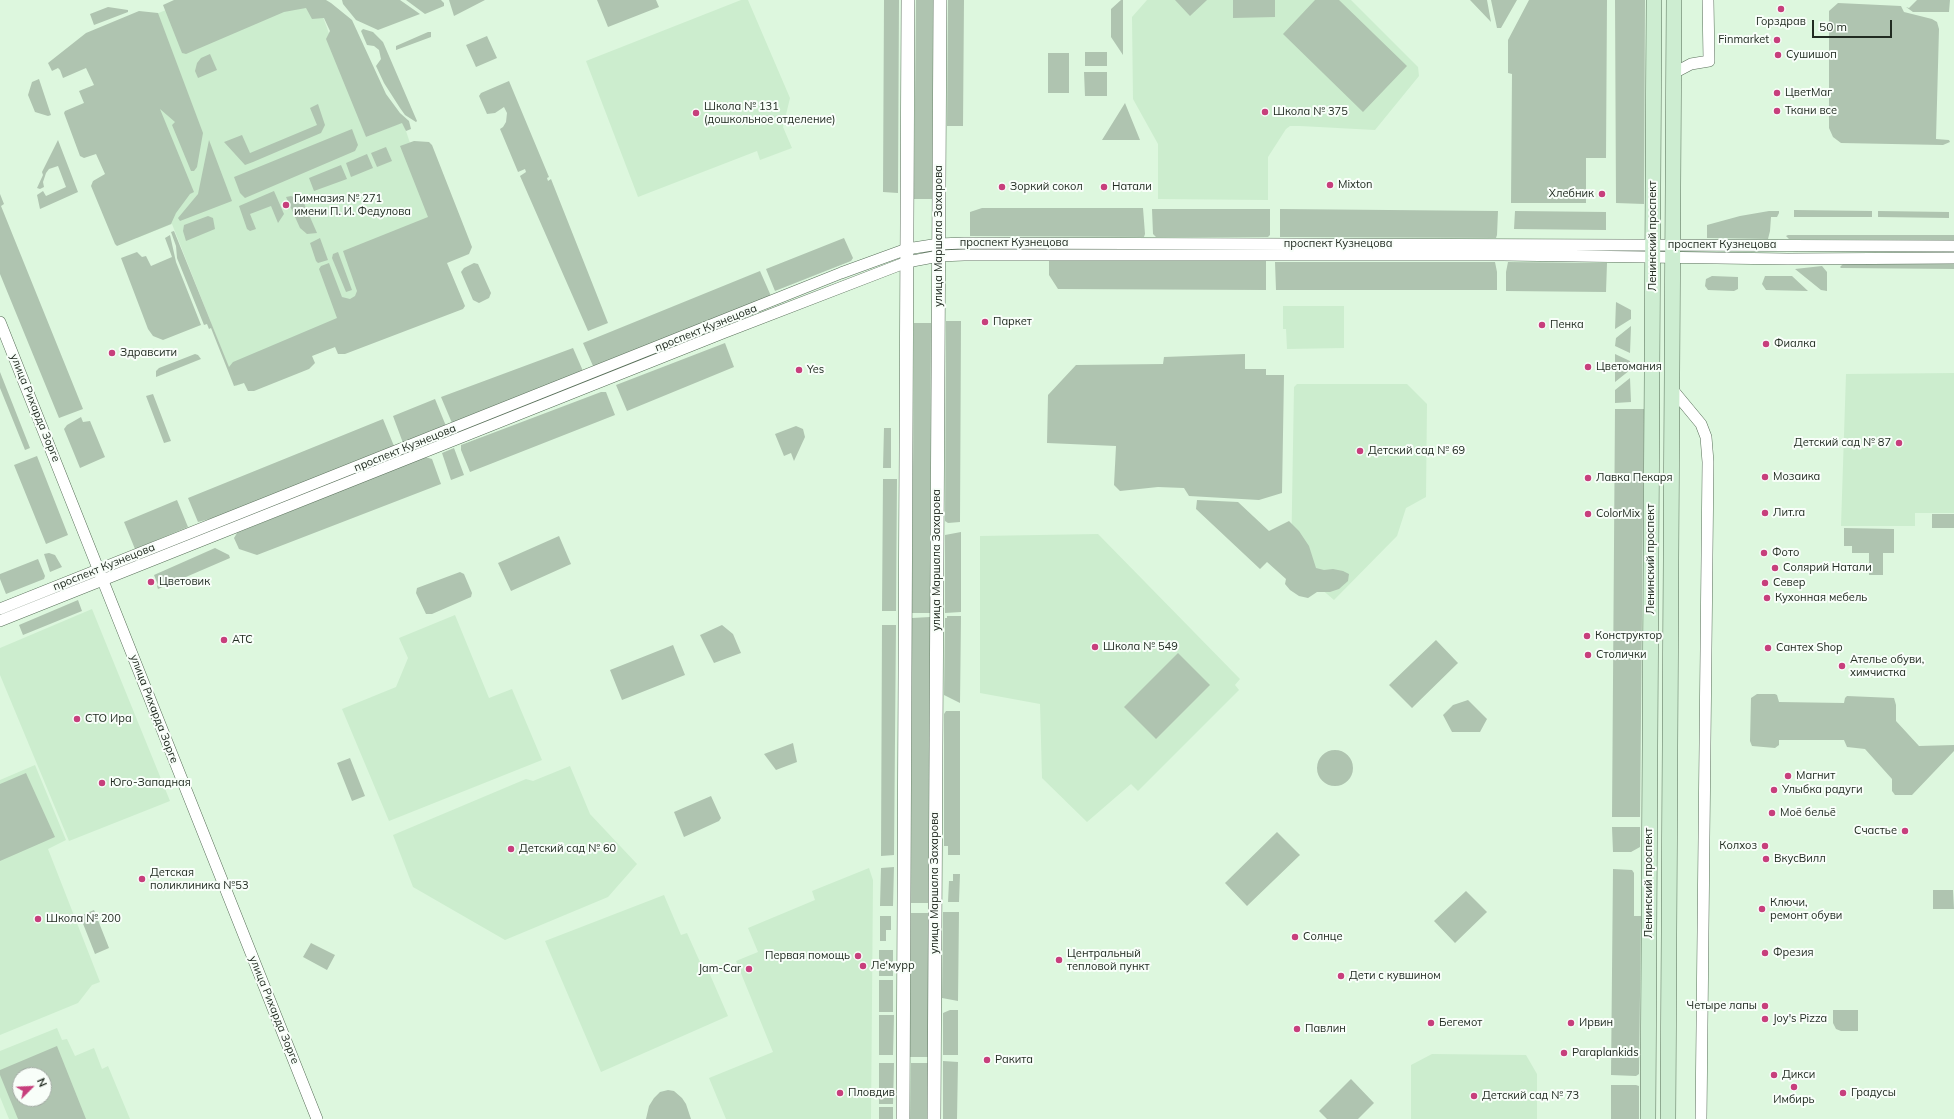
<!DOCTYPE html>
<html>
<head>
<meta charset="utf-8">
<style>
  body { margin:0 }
  #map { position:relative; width:1954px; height:1119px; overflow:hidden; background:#ddf7de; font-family:Mulish,sans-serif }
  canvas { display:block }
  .north { position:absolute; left:12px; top:1067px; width:40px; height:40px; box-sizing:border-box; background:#f8fef9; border:1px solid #a2aaa3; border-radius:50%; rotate:66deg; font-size:11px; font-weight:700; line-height:16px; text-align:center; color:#212b21 }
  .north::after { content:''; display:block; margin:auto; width:14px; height:18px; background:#c73f7c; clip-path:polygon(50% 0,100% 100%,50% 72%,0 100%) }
  .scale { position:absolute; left:1812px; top:20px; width:80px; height:18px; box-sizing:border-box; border:2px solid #212b21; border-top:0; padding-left:5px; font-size:12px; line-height:14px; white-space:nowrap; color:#212b21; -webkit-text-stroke:3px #f8fef9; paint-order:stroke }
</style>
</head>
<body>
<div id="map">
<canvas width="1954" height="1119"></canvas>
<div class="north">N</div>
<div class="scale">50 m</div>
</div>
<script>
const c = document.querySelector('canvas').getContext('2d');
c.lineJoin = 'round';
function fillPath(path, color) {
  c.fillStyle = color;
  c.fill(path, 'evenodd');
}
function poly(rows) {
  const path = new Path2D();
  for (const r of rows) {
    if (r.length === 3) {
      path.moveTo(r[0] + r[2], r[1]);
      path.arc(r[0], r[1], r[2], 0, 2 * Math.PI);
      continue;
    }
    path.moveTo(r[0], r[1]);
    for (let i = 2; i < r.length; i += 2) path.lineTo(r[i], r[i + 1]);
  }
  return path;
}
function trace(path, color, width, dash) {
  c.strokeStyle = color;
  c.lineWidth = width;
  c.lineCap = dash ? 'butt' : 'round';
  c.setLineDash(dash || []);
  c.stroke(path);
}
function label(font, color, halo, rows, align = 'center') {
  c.font = font + ' Mulish,sans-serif';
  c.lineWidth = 4;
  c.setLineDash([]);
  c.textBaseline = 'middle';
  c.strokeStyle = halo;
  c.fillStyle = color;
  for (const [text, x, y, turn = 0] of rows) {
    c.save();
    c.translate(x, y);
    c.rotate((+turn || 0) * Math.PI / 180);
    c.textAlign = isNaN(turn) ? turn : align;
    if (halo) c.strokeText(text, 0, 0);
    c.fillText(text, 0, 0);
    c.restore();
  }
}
const built = poly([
  [191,0,317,0,366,137,403,122,413,152,444,258,461,297,236,386,172,224,137,238,82,104,102,96,81,44],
  [741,0,748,0,790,98,783,127,792,148,760,160,757,151,638,197,586,61],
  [1147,0,1351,0,1418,67,1419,76,1375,130,1300,126,1290,126,1286,129,1268,157,1268,200,1158,199,1158,144,1133,99,1132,17],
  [1283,306,1344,306,1344,348,1287,349,1286,329,1283,329],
  [1954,373,1954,513,1915,513,1915,526,1841,526,1846,374],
  [1297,384,1407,384,1427,404,1426,497,1406,508,1397,536,1334,600,1291,563,1294,387],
  [1098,534,1240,679,1235,685,1239,690,1138,791,1131,784,1087,822,1042,778,1040,704,980,693,980,536],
  [92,609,170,801,69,841,0,675,0,648],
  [455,615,489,698,512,689,542,760,389,821,342,709,396,687,408,658,399,638],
  [35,765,66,840,48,849,100,982,92,985,78,1003,0,1035,0,780],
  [570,766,590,814,637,864,608,897,505,940,413,887,393,835,526,779,533,781],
  [869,868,873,880,871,1119,726,1119,709,1078,773,1052,736,961,758,952,748,928,815,900,812,891],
  [664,895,681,935,687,933,704,971,708,970,728,1016,601,1072,545,941],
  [57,1028,62,1040,67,1039,75,1056,94,1048,102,1069,108,1066,130,1119,9,1119,0,1097,0,1051],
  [20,1075,44,1075,44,1099,20,1099],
  [1432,1054,1526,1055,1537,1074,1537,1119,1411,1119,1411,1065]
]);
const green = poly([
  [174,0,326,0,331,3,352,20,386,94,400,113,409,121,411,129,406,131,402,123,366,137,326,39,330,31,324,18,312,19,306,8,284,12,186,54,182,53,163,5],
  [342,0,400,0,420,14,378,30,356,20,343,4],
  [406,0,441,0,444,3,444,6,425,14],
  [449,0,485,0,454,16],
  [597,0,656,0,659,7,608,27],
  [884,0,899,0,898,193,883,192],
  [916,0,933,0,932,199,914,199],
  [948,0,964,0,963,126,947,126],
  [1121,0,1123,0,1123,55,1111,37,1111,9],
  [1175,0,1207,0,1190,16],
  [1233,0,1275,0,1275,17,1233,18],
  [1315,0,1339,0,1407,66,1363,112,1283,34],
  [1470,0,1487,0,1491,22],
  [1491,0,1517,0,1501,28,1497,28],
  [1529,0,1607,0,1606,158,1586,158,1586,203,1511,203,1512,74,1508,73,1508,40],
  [1615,0,1645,0,1644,204,1616,203],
  [1917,0,1950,0,1949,12,1913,12,1906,7,1909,8],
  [1838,3,1901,6,1904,12,1932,19,1937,22,1939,29,1936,139,1949,140,1950,142,1943,145,1841,143,1833,137,1829,128,1829,11],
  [108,7,128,10,128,12,94,25,90,14],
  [139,11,158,13,203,133,197,167,194,171,191,171,172,125,175,122,160,109,194,192,190,194,176,213,171,224,117,246,115,244,91,186,93,181,105,174,96,154,84,158,80,156,64,113,65,111,84,103,79,91,94,85,86,68,63,78,60,70,58,68,52,71,48,63,86,33],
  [363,29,373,32,383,42,417,121,416,122,405,115,400,108,384,83,376,66,381,59,379,50,374,46,367,45,361,31],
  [428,32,431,32,431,37,396,50,396,46],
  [487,36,497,58,476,67,466,45],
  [1085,52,1107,52,1107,66,1085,66],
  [1048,53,1069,53,1069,93,1048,93],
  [210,54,217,70,198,78,195,71,197,63,201,58],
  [1084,72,1107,72,1107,96,1085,96],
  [39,79,51,115,48,116,35,112,28,95,32,82],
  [509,81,549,177,547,178,548,181,551,179,608,323,588,331,520,176,526,172,525,169,518,172,500,129,503,127,506,122,507,113,504,107,495,113,487,114,479,96,481,93],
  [1125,103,1140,140,1102,140],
  [318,104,325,125,321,133,253,162,245,165,224,142,242,135,250,153,317,125,310,108],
  [352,129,358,145,355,151,245,198,240,193,234,177],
  [58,140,78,192,40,209,37,195,43,191,46,196,66,187,58,166,49,169,46,173,43,182,44,187,40,189,37,188,43,175,42,172],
  [209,140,232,201,180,221,178,218,198,194],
  [414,141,429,142,432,145,472,247,469,254,447,263,465,306,463,309,345,354,338,354,335,347,312,356,315,363,309,369,254,391,248,391,244,383,234,386,211,328,209,329,207,324,204,325,177,258,176,246,171,232,174,231,229,367,233,362,337,318,319,269,321,266,329,263,342,297,350,299,355,296,357,291,343,251,428,217,400,146],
  [386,147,392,161,377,167,371,153],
  [367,154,373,168,351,177,346,163],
  [341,165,347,179,314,191,309,178],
  [274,191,284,214,278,223,271,206,250,214,256,229,250,231,247,229,239,206],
  [0,194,4,204,1,206,83,409,59,418,0,274],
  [291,196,303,201,317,233,307,234,300,228,286,197],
  [982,208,1143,208,1145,234,1144,237,970,236,970,212],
  [1152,209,1270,209,1270,235,1268,237,1156,237,1153,234],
  [1280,209,1498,211,1497,235,1496,238,1280,237],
  [1794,210,1872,211,1872,217,1794,217],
  [1515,211,1606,212,1606,230,1514,229],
  [1769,211,1779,211,1779,213,1777,217,1771,217,1770,231,1768,239,1707,238,1707,225,1740,216],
  [1878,211,1949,212,1949,218,1878,217],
  [208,216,213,218,215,229,186,241,183,231,184,225],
  [170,235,176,262,201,325,163,340,153,336,148,329,121,258,137,252,142,257,146,256,151,266,172,257,165,238],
  [1788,235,1954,235,1954,240,1789,239,1786,236],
  [320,238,328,260,318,263,316,261,310,243],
  [844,238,853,258,851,261,775,291,766,269],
  [338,252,352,290,346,292,332,258,333,254],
  [1049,261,1266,261,1266,290,1058,289,1049,275],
  [1275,262,1495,262,1497,272,1497,290,1276,290],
  [1508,262,1607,263,1606,292,1506,291,1506,272],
  [474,263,478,264,491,293,489,298,479,303,473,300,461,272,464,268],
  [1843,264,1954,264,1954,269,1841,268,1840,267],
  [1822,266,1827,272,1827,291,1821,290,1795,269],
  [760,271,771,296,593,366,583,343],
  [1712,276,1738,277,1738,289,1734,291,1708,290,1705,286,1706,279],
  [1765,276,1792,276,1808,291,1766,290,1762,284],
  [1616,302,1631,310,1631,319,1615,329],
  [946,321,961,321,960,522,948,523,945,521],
  [914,323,931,323,930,613,912,613],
  [1631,326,1630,353,1615,346,1616,338],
  [725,343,734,367,627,411,616,385],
  [573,348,583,371,452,423,441,397],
  [195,354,198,355,201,359,156,377,156,371,159,368],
  [1245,354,1245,369,1266,369,1266,375,1284,375,1282,493,1259,500,1189,496,1184,488,1158,487,1120,491,1114,485,1116,446,1047,443,1048,395,1076,365,1163,364,1164,357],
  [1615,354,1630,361,1630,370,1615,382],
  [0,372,30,448,25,450,0,388],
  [1630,378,1631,402,1615,403,1615,390],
  [601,392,606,392,615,415,470,472,461,450,461,445],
  [153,394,171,441,164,443,146,396],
  [435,399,446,426,403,443,393,416],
  [1615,409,1644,409,1640,817,1612,817],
  [81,417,83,422,90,421,105,457,80,468,64,429,67,425],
  [383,419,394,446,217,517,198,522,188,498],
  [796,426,803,429,805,437,794,461,791,453,784,456,775,434],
  [884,428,891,428,891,468,883,468],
  [454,448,464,475,451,480,442,453],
  [37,456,68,535,46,544,14,465],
  [425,457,432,459,441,484,257,555,239,549,234,538,237,533],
  [883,479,897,479,896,611,882,611],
  [177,500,188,527,135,549,124,522],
  [1197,500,1238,502,1269,531,1289,521,1299,531,1309,546,1316,568,1324,570,1333,569,1343,571,1349,574,1348,581,1339,589,1330,592,1317,592,1308,598,1299,596,1290,590,1285,584,1286,579,1267,562,1260,569,1196,509],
  [1932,514,1954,514,1954,528,1932,528],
  [1844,528,1894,529,1894,553,1883,553,1883,575,1869,575,1869,553,1852,553,1852,546,1844,546],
  [961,532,961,612,945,613,945,535],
  [559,536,571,564,511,591,498,563],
  [215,548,229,555,230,558,158,589,157,586,158,585,154,575],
  [49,553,55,555,62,567,50,572,44,554],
  [38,559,45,576,44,579,6,594,0,579,0,574],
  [460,572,464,574,472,593,471,597,432,614,426,614,416,593,417,588],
  [78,600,82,611,23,635,19,625],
  [947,616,961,616,960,703,944,695,945,618,947,618],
  [930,617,928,903,911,903,912,618],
  [722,625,733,634,741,653,714,663,700,635],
  [882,625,896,625,894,855,881,856],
  [1436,640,1458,663,1412,708,1389,685],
  [673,645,685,675,622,700,610,670],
  [1178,653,1210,685,1156,739,1124,707],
  [1775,694,1777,695,1779,702,1844,703,1845,698,1847,696,1894,698,1896,705,1896,721,1919,746,1954,745,1954,751,1912,795,1895,795,1892,791,1892,779,1865,749,1847,747,1844,740,1779,740,1779,745,1775,748,1752,746,1750,741,1751,698,1757,694],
  [1468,700,1487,719,1480,732,1452,732,1443,715,1453,705],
  [946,711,960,711,960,855,948,855,948,846,944,846,944,714],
  [793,743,797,762,776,770,764,754],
  [1335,768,18],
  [350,758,365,796,352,801,337,763],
  [26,773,55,837,0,861,0,784],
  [711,796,721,818,719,821,684,837,674,812],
  [1612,827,1640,827,1640,847,1631,852,1613,852],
  [1277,832,1300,855,1247,906,1225,883],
  [894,867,893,906,880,906,881,868],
  [1613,869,1632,870,1634,873,1634,916,1641,916,1639,1074,1636,1076,1611,1075],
  [953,874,960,874,959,902,948,902,949,881,953,881],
  [1933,890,1953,890,1954,909,1933,909],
  [1466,891,1487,912,1455,943,1434,921],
  [94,910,109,948,95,954,80,916],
  [943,912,959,912,958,1001,942,998],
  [911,913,928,913,928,1057,910,1057],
  [880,916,891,916,891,930,886,930,886,941,880,941],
  [311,943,335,955,327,970,303,957],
  [879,950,893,950,893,976,879,976],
  [879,980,893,980,893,1012,879,1012],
  [950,1010,958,1010,958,1055,943,1055,943,1013],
  [1833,1010,1858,1010,1858,1031,1841,1031,1836,1029,1833,1023],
  [879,1015,894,1015,893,1055,879,1055],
  [57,1046,86,1119,18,1119,0,1075,0,1070],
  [20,1075,44,1075,44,1099,20,1099],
  [943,1061,958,1062,957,1119,943,1119],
  [879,1063,894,1063,893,1104,879,1104],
  [911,1063,928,1063,927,1119,910,1119],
  [1351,1079,1374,1103,1358,1119,1327,1119,1319,1111],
  [1611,1085,1636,1085,1639,1086,1639,1119,1611,1119],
  [668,1090,674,1091,682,1098,686,1104,691,1119,646,1119,649,1106,654,1098,660,1092],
  [879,1107,893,1107,893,1119,879,1119]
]);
const minor = poly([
  [1674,73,1691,64,1709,61,1708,0],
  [0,322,317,1119],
  [1672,389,1701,424,1706,437,1708,462,1701,1119],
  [0,609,841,273,907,249,939,244,964,243,1954,246],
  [0,621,723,333,907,262,939,256,964,255,1503,255,1788,259,1954,258]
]);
const tertiary = poly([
  [903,1119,908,0],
  [934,1119,940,0]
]);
const secondary = poly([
  [1648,1119,1654,0],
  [1668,1119,1674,0]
]);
const markers = [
  [1781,9,4,"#c73f7c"],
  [1777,40,4,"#c73f7c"],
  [1778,55,4,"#c73f7c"],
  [1777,93,4,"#c73f7c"],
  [1777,111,4,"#c73f7c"],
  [1265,112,4,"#c73f7c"],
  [696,113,4,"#c73f7c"],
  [1330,185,4,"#c73f7c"],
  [1002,187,4,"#c73f7c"],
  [1104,187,4,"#c73f7c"],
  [1602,194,4,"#c73f7c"],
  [286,205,4,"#c73f7c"],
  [985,322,4,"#c73f7c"],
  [1542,325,4,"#c73f7c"],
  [1766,344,4,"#c73f7c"],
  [112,353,4,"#c73f7c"],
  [1588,367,4,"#c73f7c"],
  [799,370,4,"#c73f7c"],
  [1899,443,4,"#c73f7c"],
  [1360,451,4,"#c73f7c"],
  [1765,477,4,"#c73f7c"],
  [1588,478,4,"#c73f7c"],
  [1765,513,4,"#c73f7c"],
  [1588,514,4,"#c73f7c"],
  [1764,553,4,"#c73f7c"],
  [1775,568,4,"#c73f7c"],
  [151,582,4,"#c73f7c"],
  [1765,583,4,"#c73f7c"],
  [1767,598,4,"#c73f7c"],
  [1587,636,4,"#c73f7c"],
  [224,640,4,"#c73f7c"],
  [1095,647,4,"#c73f7c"],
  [1768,648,4,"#c73f7c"],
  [1588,655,4,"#c73f7c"],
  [1842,666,4,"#c73f7c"],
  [77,719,4,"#c73f7c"],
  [1788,776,4,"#c73f7c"],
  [102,783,4,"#c73f7c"],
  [1774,790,4,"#c73f7c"],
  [1772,813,4,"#c73f7c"],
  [1905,831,4,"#c73f7c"],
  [1765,846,4,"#c73f7c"],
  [511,849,4,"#c73f7c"],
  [1766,859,4,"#c73f7c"],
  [142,879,4,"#c73f7c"],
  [1762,909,4,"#c73f7c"],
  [38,919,4,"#c73f7c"],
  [1295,937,4,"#c73f7c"],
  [1765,953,4,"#c73f7c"],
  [858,956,4,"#c73f7c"],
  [1059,960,4,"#c73f7c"],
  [863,966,4,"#c73f7c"],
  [749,969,4,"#c73f7c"],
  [1341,976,4,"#c73f7c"],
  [1765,1006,4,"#c73f7c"],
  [1765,1019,4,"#c73f7c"],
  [1431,1023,4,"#c73f7c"],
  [1571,1023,4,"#c73f7c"],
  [1297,1029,4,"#c73f7c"],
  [1564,1053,4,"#c73f7c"],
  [987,1060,4,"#c73f7c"],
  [1774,1075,4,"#c73f7c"],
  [1794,1087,4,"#c73f7c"],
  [840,1093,4,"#c73f7c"],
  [1843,1093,4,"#c73f7c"],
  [1474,1096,4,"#c73f7c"]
];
const poiNames = [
  ["Горздрав",1781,22,"center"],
  ["Finmarket",1769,40,"right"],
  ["Сушишоп",1786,55],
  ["ЦветМаг",1785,93],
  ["Школа № 131",704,107],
  ["(дошкольное отделение)",704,120],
  ["Ткани все",1785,111],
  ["Школа № 375",1273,112],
  ["Mixton",1338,185],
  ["Зоркий сокол",1010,187],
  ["Натали",1112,187],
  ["Хлебник",1594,194,"right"],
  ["Гимназия № 271",294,199],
  ["имени П. И. Федулова",294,212],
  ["Паркет",993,322],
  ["Пенка",1550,325],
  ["Фиалка",1774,344],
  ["Здравсити",120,353],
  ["Цветомания",1596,367],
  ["Yes",807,370],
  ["Детский сад № 87",1891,443,"right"],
  ["Детский сад № 69",1368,451],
  ["Мозаика",1773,477],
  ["Лавка Пекаря",1596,478],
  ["Лит.ra",1773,513],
  ["ColorMix",1596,514],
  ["Фото",1772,553],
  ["Солярий Натали",1783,568],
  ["Цветовик",159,582],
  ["Север",1773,583],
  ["Кухонная мебель",1775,598],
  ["Конструктор",1595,636],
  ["АТС",232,640],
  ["Школа № 549",1103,647],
  ["Сантех Shop",1776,648],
  ["Столички",1596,655],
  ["Ателье обуви,",1850,660],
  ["химчистка",1850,673],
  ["СТО Ира",85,719],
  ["Магнит",1796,776],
  ["Юго-Западная",110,783],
  ["Улыбка радуги",1782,790],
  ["Моё бельё",1780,813],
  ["Счастье",1897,831,"right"],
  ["Колхоз",1757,846,"right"],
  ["Детский сад № 60",519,849],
  ["ВкусВилл",1774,859],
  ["Детская",150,873],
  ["поликлиника №53",150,886],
  ["Ключи,",1770,903],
  ["ремонт обуви",1770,916],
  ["Школа № 200",46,919],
  ["Солнце",1303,937],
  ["Фрезия",1773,953],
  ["Центральный",1067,954],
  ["тепловой пункт",1067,967],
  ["Первая помощь",850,956,"right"],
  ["Ле'мурр",871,966],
  ["Jam-Car",741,969,"right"],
  ["Дети с кувшином",1349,976],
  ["Четыре лапы",1757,1006,"right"],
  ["Joy's Pizza",1773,1019],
  ["Бегемот",1439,1023],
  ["Ирвин",1579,1023],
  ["Павлин",1305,1029],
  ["Paraplankids",1572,1053],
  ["Ракита",995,1060],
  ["Дикси",1782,1075],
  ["Пловдив",848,1093],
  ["Градусы",1851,1093],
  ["Детский сад № 73",1482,1096],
  ["Имбирь",1794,1100,"center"]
];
const streetNames = [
  ["улица Маршала Захарова",939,236,-90],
  ["Ленинский проспект",1653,236,-90],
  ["проспект Кузнецова",1014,243],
  ["проспект Кузнецова",1338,244],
  ["проспект Кузнецова",1722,245],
  ["проспект Кузнецова",706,328,-22],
  ["улица Рихарда Зорге",35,408,68],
  ["проспект Кузнецова",405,448,-22],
  ["Ленинский проспект",1651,559,-90],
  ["улица Маршала Захарова",937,560,-90],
  ["проспект Кузнецова",104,567,-22],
  ["улица Рихарда Зорге",154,709,69],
  ["улица Маршала Захарова",935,883,-90],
  ["Ленинский проспект",1649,883,-90],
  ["улица Рихарда Зорге",274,1010,68]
];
fillPath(built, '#ccedce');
fillPath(green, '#afc4b0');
trace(minor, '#586f59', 12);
trace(tertiary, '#586f59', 14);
trace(secondary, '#586f59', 16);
trace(minor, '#fff', 11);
trace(tertiary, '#fff', 13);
trace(secondary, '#cdedd1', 15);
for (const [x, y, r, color] of markers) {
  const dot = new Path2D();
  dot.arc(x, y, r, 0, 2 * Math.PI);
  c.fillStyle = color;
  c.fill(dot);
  trace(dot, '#f8fef9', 1.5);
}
label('11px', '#212b21', '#f8fef9', poiNames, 'left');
label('11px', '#212b21', '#f8fef9', streetNames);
</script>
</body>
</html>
